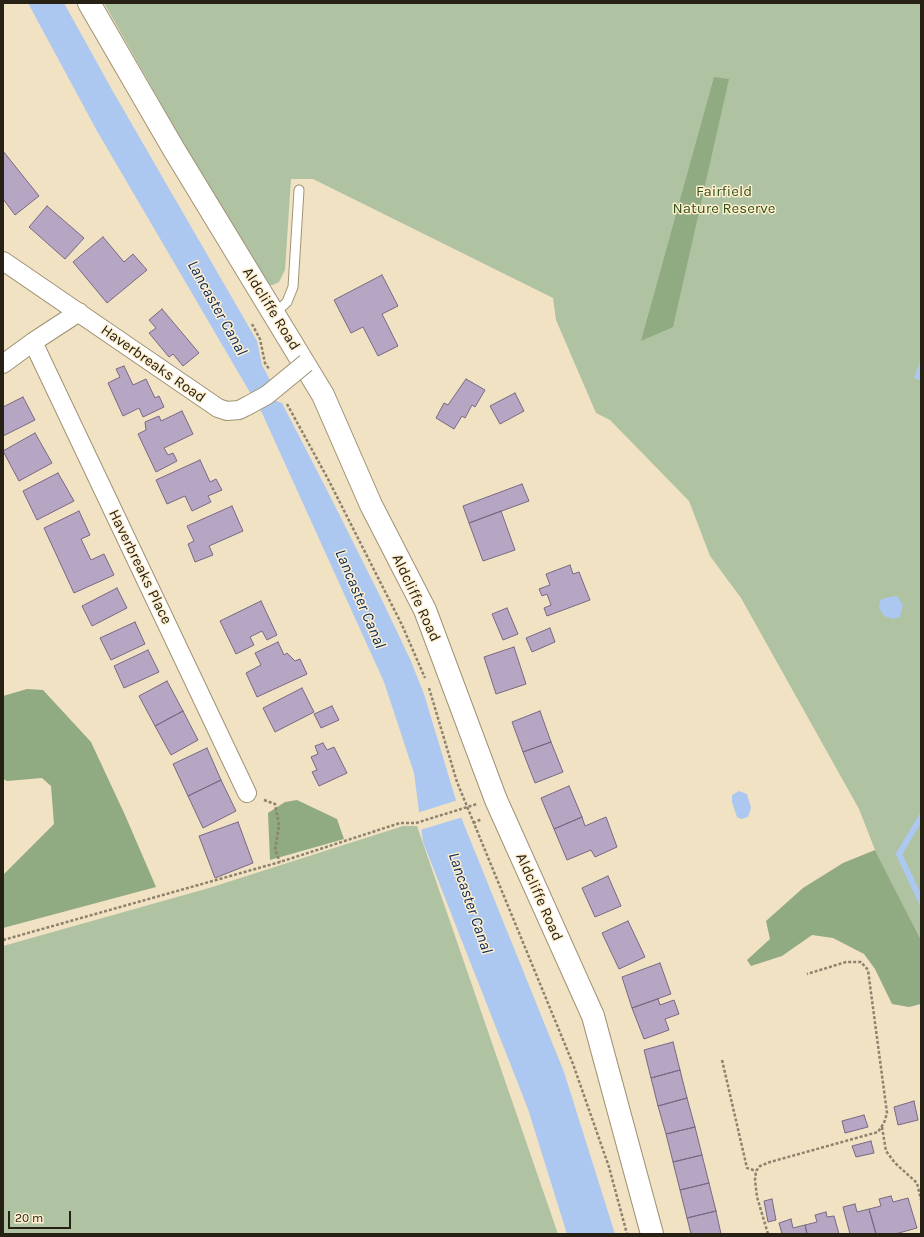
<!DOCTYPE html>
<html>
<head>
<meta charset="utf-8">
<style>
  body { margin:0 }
  #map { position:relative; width:924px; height:1237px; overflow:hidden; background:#f1e2c3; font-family:Karla,sans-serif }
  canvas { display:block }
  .frame { position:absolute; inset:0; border:4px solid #272115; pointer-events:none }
  .scale { position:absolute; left:8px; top:1211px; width:63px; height:18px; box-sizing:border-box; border:2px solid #272115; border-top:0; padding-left:5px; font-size:12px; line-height:14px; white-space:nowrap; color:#272115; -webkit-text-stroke:3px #feefd0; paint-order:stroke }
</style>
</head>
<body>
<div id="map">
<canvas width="924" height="1237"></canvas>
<div class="frame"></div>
<div class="scale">20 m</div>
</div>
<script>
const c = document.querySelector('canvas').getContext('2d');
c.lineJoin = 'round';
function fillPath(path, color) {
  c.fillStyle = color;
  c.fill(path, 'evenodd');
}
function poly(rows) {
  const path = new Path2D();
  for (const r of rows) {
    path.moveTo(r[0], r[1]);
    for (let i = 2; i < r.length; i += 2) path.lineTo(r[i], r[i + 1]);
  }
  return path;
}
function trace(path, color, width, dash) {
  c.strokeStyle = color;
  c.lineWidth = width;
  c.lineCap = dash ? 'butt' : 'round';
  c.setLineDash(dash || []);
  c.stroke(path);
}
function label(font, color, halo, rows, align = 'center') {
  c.font = font + ' Karla,sans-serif';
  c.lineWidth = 3;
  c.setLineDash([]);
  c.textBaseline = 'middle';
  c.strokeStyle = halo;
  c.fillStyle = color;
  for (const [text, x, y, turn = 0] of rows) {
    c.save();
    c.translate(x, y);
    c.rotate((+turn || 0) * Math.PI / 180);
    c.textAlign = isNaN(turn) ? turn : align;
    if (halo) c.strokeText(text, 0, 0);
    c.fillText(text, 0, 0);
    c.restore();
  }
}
const green = poly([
  [104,3,921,3,921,940,875,850,859,809,741,598,710,556,689,501,610,420,596,413,556,320,553,298,313,179,291,179,285,270,279,282,273,285,268,285,244,242,236,236],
  [403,826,417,826,558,1234,3,1234,3,946,209,888]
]);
const forest = poly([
  [714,77,729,79,673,327,641,341],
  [27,689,43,690,91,742,125,815,156,887,3,928,3,875,54,824,51,786,42,778,7,781,3,779,3,696],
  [297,800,337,819,344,839,270,860,268,813,285,802],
  [875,850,921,940,921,1004,909,1007,892,1004,875,969,864,954,833,938,812,935,782,956,751,966,747,960,770,939,766,921,803,888,843,863]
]);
const water = poly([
  [28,3,64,3,111,88,257,341,262,365,271,382,269,388,276,401,282,403,329,494,381,598,410,659,424,694,461,817,564,1072,615,1234,567,1234,528,1109,423,842,414,773,384,682,262,413,97,131],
  [921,358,921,381,914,378],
  [897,596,903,605,900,617,893,619,884,616,879,608,880,601,884,598],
  [739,791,747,794,751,808,748,817,741,819,737,817,732,802,732,795]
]);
const pier = poly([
  [458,800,463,817,420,830,417,813]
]);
const stream = poly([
  [921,817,899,854,921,901]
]);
const building = poly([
  [3,151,39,196,15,215,3,199,3,151],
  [47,206,84,238,65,259,29,227,47,206],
  [103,237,124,262,133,254,147,270,107,303,73,262,103,237],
  [382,275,398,306,382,314,398,346,378,356,363,327,351,333,334,300,382,275],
  [162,309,199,353,183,366,173,354,169,357,149,333,156,328,149,320,162,309],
  [124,366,133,385,146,379,155,398,159,396,164,407,143,417,139,408,123,416,108,383,120,377,116,369,124,366],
  [466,379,485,390,475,407,472,405,465,418,462,416,454,429,436,418,444,403,448,405,466,379],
  [515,393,524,411,500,424,490,406,515,393],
  [23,397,35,420,3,436,3,407,23,397],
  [182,411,193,434,164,448,168,455,173,453,177,461,156,472,138,434,146,430,145,422,159,416,161,421,182,411],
  [35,433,52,463,19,481,3,451,35,433],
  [200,460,210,482,216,479,222,490,208,496,211,502,192,511,185,496,167,504,156,480,200,460],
  [58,473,74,501,37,520,23,491,58,473],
  [522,484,529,501,469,523,463,506,522,484],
  [232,506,243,531,209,546,213,555,195,562,188,544,194,541,187,526,232,506],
  [79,511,90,535,81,539,91,560,104,554,114,575,74,593,44,528,79,511],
  [501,511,515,550,483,561,469,523,501,511],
  [570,565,573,574,579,572,590,600,547,616,544,608,551,605,547,594,542,596,539,589,550,585,546,574,570,565],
  [117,588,127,608,92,626,82,606,117,588],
  [261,601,277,635,267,640,262,631,250,637,254,645,236,654,220,621,261,601],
  [507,608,518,634,503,640,492,614,507,608],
  [135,622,145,644,111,660,100,638,135,622],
  [550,628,555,642,532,652,526,638,550,628],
  [278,642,284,655,287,653,295,661,300,659,307,674,257,697,246,673,261,665,255,653,278,642],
  [514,647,526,684,496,694,484,657,514,647],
  [148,650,159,672,124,688,114,666,148,650],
  [167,681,183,711,155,726,139,696,167,681],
  [302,688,314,712,275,732,263,708,302,688],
  [332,706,339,720,321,728,314,714,332,706],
  [183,711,198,740,171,755,155,726,183,711],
  [540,711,551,742,523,752,512,722,540,711],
  [551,742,563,772,535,783,523,752,551,742],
  [323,743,327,750,334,747,347,773,319,786,312,772,317,770,311,757,318,754,315,746,323,743],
  [207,748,221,780,188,796,173,764,207,748],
  [221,780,236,811,203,828,188,796,221,780],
  [569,786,582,817,554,829,541,798,569,786],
  [582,817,585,826,606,817,617,847,595,857,591,850,567,860,554,829,582,817],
  [238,822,253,863,215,878,199,836,238,822],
  [608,876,621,906,595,917,582,888,608,876],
  [628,921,645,957,619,969,602,933,628,921],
  [660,963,671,994,632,1008,622,977,660,963],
  [658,999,660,1005,674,1000,679,1014,665,1019,669,1030,644,1039,632,1008,658,999],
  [673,1042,680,1070,651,1078,644,1050,673,1042],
  [680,1070,687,1098,658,1106,651,1078,680,1070],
  [687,1098,695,1127,666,1134,658,1106,687,1098],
  [914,1101,918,1120,898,1125,894,1107,914,1101],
  [864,1115,868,1127,845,1133,842,1121,864,1115],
  [695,1127,702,1155,673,1162,666,1134,695,1127],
  [871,1141,874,1153,856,1157,852,1146,871,1141],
  [702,1155,709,1183,680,1190,673,1162,702,1155],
  [709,1183,716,1211,687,1218,680,1190,709,1183],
  [891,1196,893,1202,908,1198,917,1228,895,1234,876,1234,869,1209,881,1206,879,1199,891,1196],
  [772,1199,776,1220,768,1222,764,1201,772,1199],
  [855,1204,857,1212,869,1209,876,1234,850,1234,843,1207,855,1204],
  [716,1211,721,1234,691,1234,687,1218,716,1211],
  [826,1212,827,1217,834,1216,839,1234,807,1234,805,1225,817,1222,815,1215,826,1212],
  [791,1219,793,1228,805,1225,807,1234,782,1234,779,1223,791,1219]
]);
const path = poly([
  [252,324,260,339,265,363,269,369],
  [287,404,328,479,402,625,425,678],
  [429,688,457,782,573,1064,609,1167,627,1234],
  [264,800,275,804,279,825,275,850,280,862],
  [473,823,482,819],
  [3,940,280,862,400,823,416,823],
  [722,1060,747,1168,756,1171],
  [882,1127,886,1151,895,1163,917,1183,921,1200],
  [768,1234,757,1197,755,1180,756,1171,760,1166,770,1162,878,1132,884,1123,887,1113,868,970,861,962,846,962,807,974]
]);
const service = poly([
  [273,315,287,302,293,287,299,190]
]);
const minor = poly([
  [3,261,218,408,227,411,239,410,247,406],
  [33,342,247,793],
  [3,364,33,342,79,312]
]);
const tertiary = poly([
  [89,3,173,148,323,395,371,505,425,610,496,800,593,1016,652,1234]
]);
const pathBridge = poly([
  [416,823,477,804]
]);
const minorBridge = poly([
  [247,406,267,395,306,363]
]);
const parkNames = [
  ["Fairfield",724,192],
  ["Nature Reserve",724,209]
];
const streetNames = [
  ["Aldcliffe Road",271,309,58],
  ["Haverbreaks Road",153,364,35],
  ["Haverbreaks Place",140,567,64],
  ["Aldcliffe Road",416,598,65],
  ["Aldcliffe Road",539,897,66]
];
const waterNames = [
  ["Lancaster Canal",217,308,61],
  ["Lancaster Canal",360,599,67],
  ["Lancaster Canal",470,903,71]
];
fillPath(green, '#afc3a3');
fillPath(forest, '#90aa81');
fillPath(water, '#acc8f0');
fillPath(pier, '#f1e2c3');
trace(stream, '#acc8f0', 6);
fillPath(building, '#b6a6c3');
trace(building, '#776883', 1);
trace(service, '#a09275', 11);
trace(minor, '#a09275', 20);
trace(tertiary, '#a09275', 24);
trace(path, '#8d826d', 2.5, [3, 2]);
trace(service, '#fff', 9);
trace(minor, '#fff', 18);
trace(tertiary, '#fff', 22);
trace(minorBridge, '#a09275', 20, []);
trace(pathBridge, '#8d826d', 2.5, [3, 2]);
trace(minorBridge, '#fff', 18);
label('15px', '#325218', '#feefd0', parkNames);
label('15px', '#272115', '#feefd0', streetNames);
label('italic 16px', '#082b5b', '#feefd0', waterNames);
</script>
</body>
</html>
